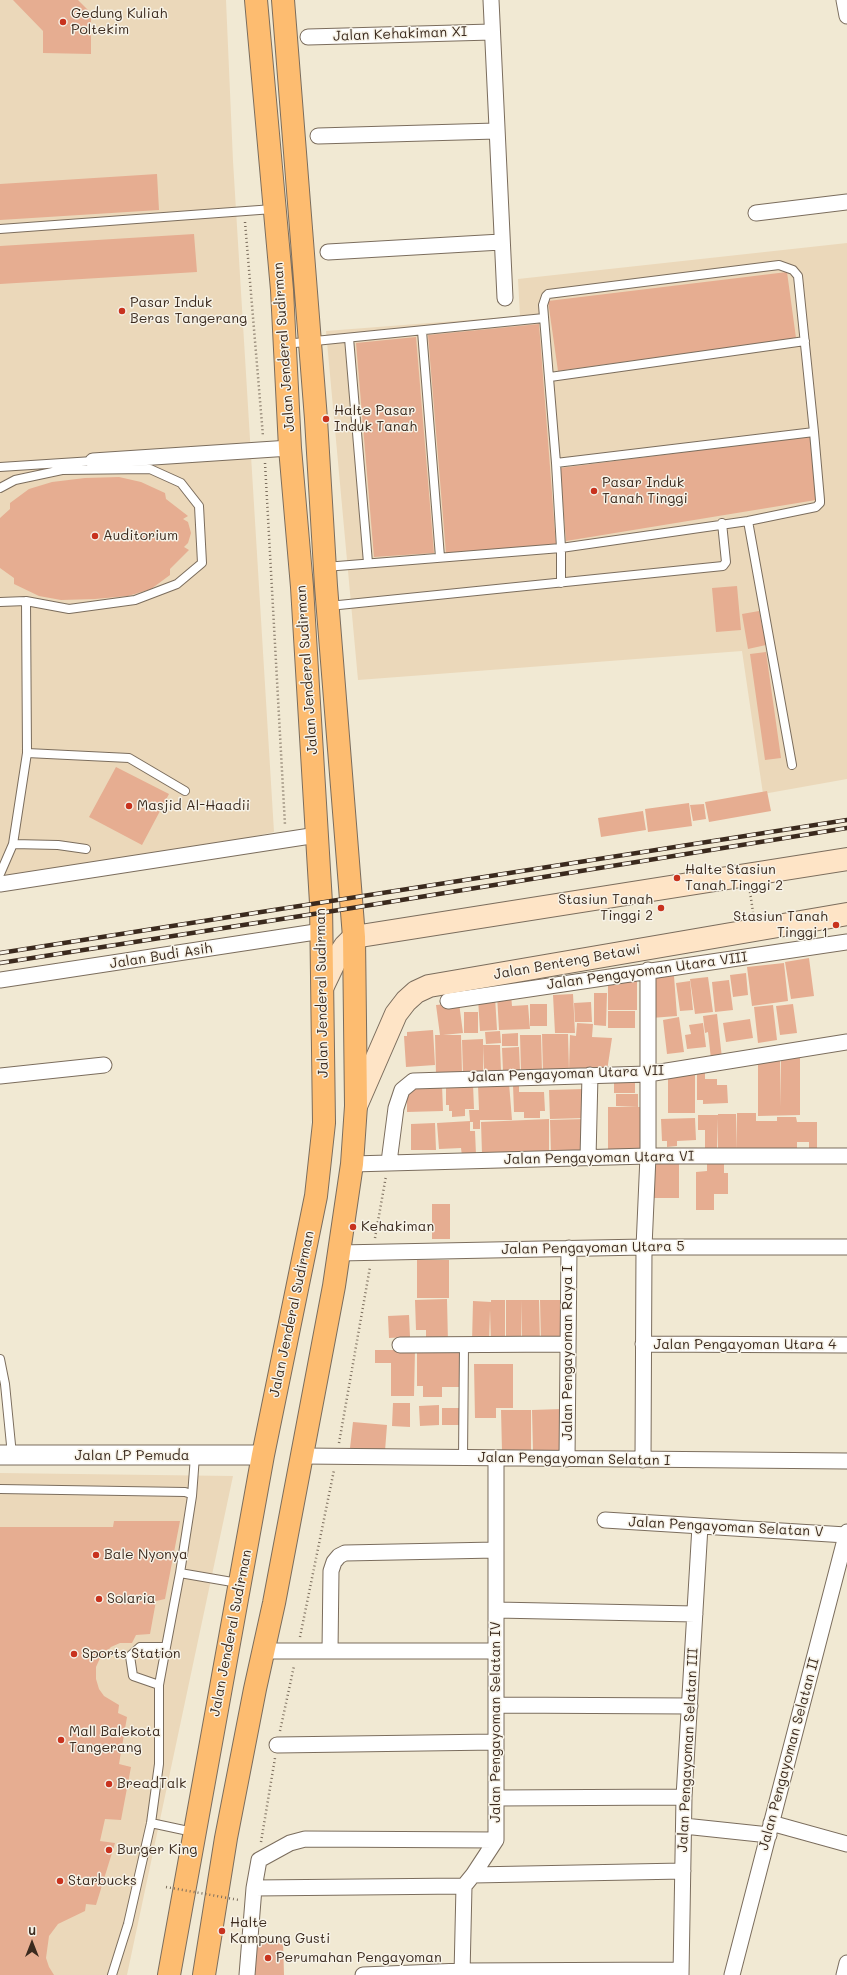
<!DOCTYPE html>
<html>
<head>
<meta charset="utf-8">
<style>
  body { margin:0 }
  #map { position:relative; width:847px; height:1975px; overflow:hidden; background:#f1e9d3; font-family:Mali,sans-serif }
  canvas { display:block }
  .north { position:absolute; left:12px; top:1923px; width:40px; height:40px; -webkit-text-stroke:3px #f7f3e8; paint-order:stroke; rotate:0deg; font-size:11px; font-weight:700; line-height:16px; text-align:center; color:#3b2a1e }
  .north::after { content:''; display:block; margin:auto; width:14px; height:18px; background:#3b2a1e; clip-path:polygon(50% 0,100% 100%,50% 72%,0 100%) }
</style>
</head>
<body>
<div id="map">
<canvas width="847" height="1975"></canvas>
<div class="north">U</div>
</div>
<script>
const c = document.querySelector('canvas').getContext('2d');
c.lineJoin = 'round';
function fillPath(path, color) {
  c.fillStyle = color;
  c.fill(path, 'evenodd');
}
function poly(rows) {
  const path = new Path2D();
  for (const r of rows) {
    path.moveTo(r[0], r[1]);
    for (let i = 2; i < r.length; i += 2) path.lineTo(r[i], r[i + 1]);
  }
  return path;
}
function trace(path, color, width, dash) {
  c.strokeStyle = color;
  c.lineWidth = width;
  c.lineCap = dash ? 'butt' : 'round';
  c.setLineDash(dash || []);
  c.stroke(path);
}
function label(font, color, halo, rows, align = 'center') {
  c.font = font + ' Mali,sans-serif';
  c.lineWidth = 3;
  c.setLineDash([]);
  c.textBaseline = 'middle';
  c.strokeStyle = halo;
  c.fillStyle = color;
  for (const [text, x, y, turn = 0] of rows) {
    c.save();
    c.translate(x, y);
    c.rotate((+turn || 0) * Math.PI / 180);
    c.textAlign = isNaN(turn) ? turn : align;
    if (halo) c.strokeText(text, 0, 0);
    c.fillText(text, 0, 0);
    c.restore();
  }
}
const built = poly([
  [0,0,226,0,233,161,274,832,175,854,0,879],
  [847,243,847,779,763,794,742,651,358,680,326,331,520,316,518,279],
  [0,1473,233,1476,127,1975,0,1975]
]);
const building = poly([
  [13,0,78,0,91,13,91,54,43,53,43,31],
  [157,174,159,210,0,220,0,184],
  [194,234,197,272,0,284,0,246],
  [787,272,796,338,558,371,548,301],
  [539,324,556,545,446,553,428,335],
  [416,337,434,553,374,557,356,343],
  [811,436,816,500,566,541,560,468],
  [119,477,141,482,165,493,166,499,188,516,183,519,188,522,191,533,188,543,184,547,189,550,170,569,170,575,151,589,128,596,95,599,61,600,39,596,14,584,14,578,0,568,0,518,10,509,10,503,29,489,52,482,85,478],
  [737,586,741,630,716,632,712,588],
  [759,611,766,645,748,649,742,614],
  [766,652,781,758,765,760,750,654],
  [116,767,169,794,142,845,89,817],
  [767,791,771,811,709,822,705,802],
  [689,803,692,826,648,832,645,809],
  [704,804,706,819,693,821,690,805],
  [643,811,646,830,601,837,598,818],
  [809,958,814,996,791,999,785,962],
  [784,963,788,1001,752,1006,747,967],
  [746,973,748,995,733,997,730,975],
  [674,976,677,1016,651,1018,648,978],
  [708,977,713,1012,695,1014,690,979],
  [608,978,637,978,637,1010,608,1010],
  [729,980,733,1010,715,1012,712,982],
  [690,981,693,1010,680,1011,676,983],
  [594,993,607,993,606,1026,594,1025],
  [511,994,512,1006,528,1005,530,1029,499,1030,497,995],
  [573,994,575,1033,555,1033,553,995],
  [495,997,497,1030,480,1031,478,998],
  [591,1002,592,1022,575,1022,574,1003],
  [459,1003,463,1033,443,1035,461,1035,462,1073,436,1074,435,1035,440,1035,436,1005],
  [530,1004,547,1004,547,1026,530,1026],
  [793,1004,797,1033,780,1035,776,1006],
  [773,1005,777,1040,758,1043,754,1007],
  [608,1011,635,1011,635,1028,608,1028],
  [464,1012,478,1012,478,1033,464,1033],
  [717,1014,722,1058,711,1059,708,1032,705,1033,703,1016],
  [679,1017,684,1052,667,1054,663,1020],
  [750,1019,753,1038,726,1042,723,1023],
  [577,1023,593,1024,592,1037,612,1038,607,1071,569,1070,570,1035,576,1036],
  [703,1023,706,1047,687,1049,685,1035,691,1034,689,1025],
  [433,1030,435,1065,406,1067,404,1036,407,1036,407,1032],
  [500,1031,501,1043,486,1044,485,1032],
  [518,1033,518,1046,502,1046,502,1034],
  [542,1034,568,1034,569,1071,543,1072],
  [520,1035,541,1035,542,1071,521,1071],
  [483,1039,483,1073,463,1073,462,1040],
  [483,1045,500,1045,501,1071,484,1072],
  [519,1047,520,1071,503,1071,502,1048],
  [781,1056,800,1056,800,1115,758,1116,758,1058,780,1058,781,1107],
  [705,1071,705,1079,717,1079,717,1085,727,1085,728,1103,703,1104,703,1100,697,1100,697,1072],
  [695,1074,695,1113,668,1113,668,1075],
  [614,1079,635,1079,635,1093,614,1093],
  [509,1083,512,1120,480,1120,480,1129,473,1129,473,1122,470,1122,470,1131,475,1131,476,1155,462,1156,461,1148,439,1149,437,1123,470,1121,469,1110,479,1110,478,1085],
  [473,1084,474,1109,465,1109,465,1116,452,1117,452,1111,449,1111,449,1105,446,1105,446,1085],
  [519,1084,519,1092,544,1092,545,1111,540,1111,540,1118,524,1118,524,1112,514,1112,513,1085],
  [442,1085,443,1111,407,1112,407,1086],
  [584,1089,585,1118,550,1119,549,1090],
  [616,1094,638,1094,638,1107,616,1106],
  [608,1107,646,1107,646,1151,608,1151],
  [737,1113,756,1113,756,1121,777,1121,777,1117,796,1117,797,1122,817,1122,817,1149,809,1149,809,1142,797,1142,797,1149,737,1150],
  [718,1114,736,1114,737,1150,718,1150,717,1118,717,1151,705,1151,705,1130,698,1130,698,1115,718,1115],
  [695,1118,696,1140,677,1141,677,1146,667,1147,667,1141,662,1141,661,1119],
  [549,1119,549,1153,482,1154,481,1122],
  [585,1119,585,1153,551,1154,550,1120],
  [435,1123,436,1150,411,1150,411,1124],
  [707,1163,724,1163,724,1173,728,1173,728,1194,714,1194,714,1210,696,1210,696,1172,707,1171],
  [653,1164,679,1164,679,1198,653,1198],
  [432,1204,450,1204,450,1239,432,1239],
  [417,1260,449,1260,449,1298,417,1298],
  [447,1299,448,1343,426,1340,426,1330,416,1330,415,1300],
  [491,1300,505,1300,505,1343,491,1343,490,1310,489,1343,472,1343,473,1301,491,1302],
  [506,1300,522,1300,521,1343,506,1342],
  [522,1300,539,1300,540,1343,522,1343],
  [540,1300,562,1300,563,1343,541,1343],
  [409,1315,410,1337,389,1338,388,1316],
  [375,1350,415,1350,414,1396,391,1396,391,1363,375,1363],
  [417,1351,462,1352,461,1387,442,1387,442,1397,423,1397,423,1386,417,1386],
  [474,1364,513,1364,513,1408,496,1408,496,1418,475,1418],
  [393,1403,410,1403,410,1427,392,1426],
  [439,1405,439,1425,420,1426,419,1406],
  [442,1408,462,1408,462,1425,442,1425],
  [563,1409,563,1450,533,1450,532,1410],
  [501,1410,531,1410,531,1451,502,1451],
  [353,1422,387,1425,385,1451,350,1448],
  [114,1521,180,1521,165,1599,156,1601,150,1634,136,1635,132,1643,120,1643,111,1647,100,1658,96,1667,96,1679,99,1689,104,1696,119,1705,118,1713,127,1717,119,1764,131,1767,121,1820,105,1819,100,1841,115,1843,96,1905,86,1904,85,1911,58,1924,49,1936,46,1958,49,1967,54,1975,0,1975,0,1527,113,1527],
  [283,1940,284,1975,253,1975,252,1941]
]);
const path = poly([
  [245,222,263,436],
  [265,463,285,825],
  [750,892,753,912],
  [375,1238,386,1176],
  [339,1443,370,1267],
  [300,1637,334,1470],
  [280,1731,294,1666],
  [261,1842,275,1758]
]);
const service = poly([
  [0,229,273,209],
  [422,331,440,557],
  [349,338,368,563],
  [285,344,544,318],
  [550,377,805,341],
  [556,463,814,432],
  [0,467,93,461],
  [0,488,15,480,62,470,150,469,181,483,199,506,202,563,177,584,135,600,69,609,26,601,27,753],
  [748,521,792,765],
  [325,567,561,548,748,521,816,507,820,503,820,500,814,432,798,276,793,270,779,265,548,294,546,296,543,305,556,463,561,548,561,583],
  [0,602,26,601],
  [329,606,723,566,726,562,722,523],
  [13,844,58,845,86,849],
  [0,874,13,844,27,753,129,758,185,791],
  [0,1359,5,1384,12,1455],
  [463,1458,464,1345],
  [0,1489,185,1492,191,1494],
  [180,1573,238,1583],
  [159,1685,166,1647],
  [151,1823,193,1832],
  [112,1975,128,1924,151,1823,159,1764,159,1685,133,1676,130,1656,140,1647,166,1647,180,1573,192,1496,195,1456]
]);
const minor = poly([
  [491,0,505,298],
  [844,0,847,16],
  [308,37,492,32],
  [318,136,496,131],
  [756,213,847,202],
  [328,252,501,242],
  [93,461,290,448],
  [0,884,317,835],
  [0,980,322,931],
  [448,1001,847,942],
  [0,1076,104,1065],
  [588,1158,590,1075],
  [389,1162,396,1108,402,1090,413,1081,648,1074,847,1042],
  [352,1164,648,1156,847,1156],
  [339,1253,644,1247,847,1247],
  [643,1344,847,1345],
  [400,1345,568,1344],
  [302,1456,847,1461],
  [567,1459,569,1248],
  [643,1460,644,1247,648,1156,648,970],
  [605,1520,846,1535],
  [496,1610,695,1614],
  [264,1651,496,1651],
  [330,1651,331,1571,334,1562,339,1556,345,1553,496,1550],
  [496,1705,690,1706],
  [277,1745,496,1742],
  [496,1798,684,1797],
  [771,1823,847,1844],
  [684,1826,769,1835],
  [473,1875,683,1871],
  [254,1888,464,1886],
  [247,1975,254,1888,259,1860,290,1843,305,1839,496,1840],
  [363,1975,462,1971,681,1970],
  [462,1975,464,1886,473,1875,496,1840,496,1458],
  [681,1975,684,1797,700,1526],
  [732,1975,847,1532],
  [844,1975,847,1963]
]);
const tertiary = poly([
  [0,1455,263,1455]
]);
const secondary = poly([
  [323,986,334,963,345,946,354,937,847,859],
  [356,1106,396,1014,406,1001,416,992,429,986,847,914]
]);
const primary = poly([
  [169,1975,263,1455,316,1196,324,1123,321,903,302,587,290,448,282,290,256,0],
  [204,1975,226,1838,255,1689,274,1603,334,1286,352,1164,356,1106,354,937,326,586,316,419,283,0]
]);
const rail = poly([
  [0,953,847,820],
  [0,963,352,908,847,828]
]);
const pathBridge = poly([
  [166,1887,239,1900]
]);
const markers = [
  [63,22,4,"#c8321e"],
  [122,311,4,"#c8321e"],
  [326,419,4,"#c8321e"],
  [594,491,4,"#c8321e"],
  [95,536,4,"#c8321e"],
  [129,806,4,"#c8321e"],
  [677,878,4,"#c8321e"],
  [661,908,4,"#c8321e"],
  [836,925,4,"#c8321e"],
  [353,1227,4,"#c8321e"],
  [96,1555,4,"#c8321e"],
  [99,1599,4,"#c8321e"],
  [74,1654,4,"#c8321e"],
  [61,1740,4,"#c8321e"],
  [109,1784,4,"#c8321e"],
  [109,1850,4,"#c8321e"],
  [60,1881,4,"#c8321e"],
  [222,1931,4,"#c8321e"],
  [268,1958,4,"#c8321e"]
];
const poiNames = [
  ["Gedung Kuliah",71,14],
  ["Poltekim",71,30],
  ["Pasar Induk",130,303],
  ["Beras Tangerang",130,319],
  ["Halte Pasar",334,411],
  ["Induk Tanah",334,427],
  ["Pasar Induk",602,483],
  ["Tanah Tinggi",602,499],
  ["Auditorium",103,536],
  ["Masjid Al-Haadii",137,806],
  ["Halte Stasiun",685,870],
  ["Tanah Tinggi 2",685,886],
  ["Stasiun Tanah",653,900,"right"],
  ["Tinggi 2",653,916,"right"],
  ["Stasiun Tanah",828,917,"right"],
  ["Tinggi 1",828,933,"right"],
  ["Kehakiman",361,1227],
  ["Bale Nyonya",104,1555],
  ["Solaria",107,1599],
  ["Sports Station",82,1654],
  ["Mall Balekota",69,1732],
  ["Tangerang",69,1748],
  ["BreadTalk",117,1784],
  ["Burger King",117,1850],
  ["Starbucks",68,1881],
  ["Halte",230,1923],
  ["Kampung Gusti",230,1939],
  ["Perumahan Pengayoman",276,1958]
];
const streetNames = [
  ["Jalan Kehakiman XI",400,34,-2],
  ["Jalan Jenderal Sudirman",284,347,-94],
  ["Jalan Jenderal Sudirman",307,670,-94],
  ["Jalan Budi Asih",161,956,-9],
  ["Jalan Benteng Betawi",567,962,-10],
  ["Jalan Pengayoman Utara VIII",647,971,-8],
  ["Jalan Jenderal Sudirman",322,993,-91],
  ["Jalan Pengayoman Utara VII",566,1074,-2],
  ["Jalan Pengayoman Utara VI",599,1158,-1],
  ["Jalan Pengayoman Utara 5",593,1248,-1],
  ["Jalan Jenderal Sudirman",292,1314,-78],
  ["Jalan Pengayoman Utara 4",745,1345],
  ["Jalan Pengayoman Raya I",568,1353,-90],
  ["Jalan LP Pemuda",132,1456],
  ["Jalan Pengayoman Selatan I",574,1459,1],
  ["Jalan Pengayoman Selatan V",726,1527,3],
  ["Jalan Jenderal Sudirman",231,1633,-79],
  ["Jalan Pengayoman Selatan IV",496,1722,-90],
  ["Jalan Pengayoman Selatan III",688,1750,-87],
  ["Jalan Pengayoman Selatan II",789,1754,-75]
];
fillPath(built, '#ebd8ba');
fillPath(building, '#e6ad91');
trace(service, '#7b6d5d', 10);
trace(minor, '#7b6d5d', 17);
trace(tertiary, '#7b6d5d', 21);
trace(secondary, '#7b6d5d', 24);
trace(primary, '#7b6d5d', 24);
trace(path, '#7b6d5d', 2.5, [1, 3]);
trace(service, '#fff', 8);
trace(minor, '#fff', 15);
trace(tertiary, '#fff', 19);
trace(secondary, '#fee4c6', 22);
trace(primary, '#fdbc70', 22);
trace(rail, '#3b2a1e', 4.5);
trace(rail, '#f7f3e8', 3, [9]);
trace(pathBridge, '#7b6d5d', 2.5, [1, 3]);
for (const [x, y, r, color] of markers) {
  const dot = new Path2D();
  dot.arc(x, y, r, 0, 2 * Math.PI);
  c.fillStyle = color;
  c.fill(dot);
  trace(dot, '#f7f3e8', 1.5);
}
label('14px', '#3b2a1e', '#f7f3e8', poiNames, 'left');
label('14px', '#3b2a1e', '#f7f3e8', streetNames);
</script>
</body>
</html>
